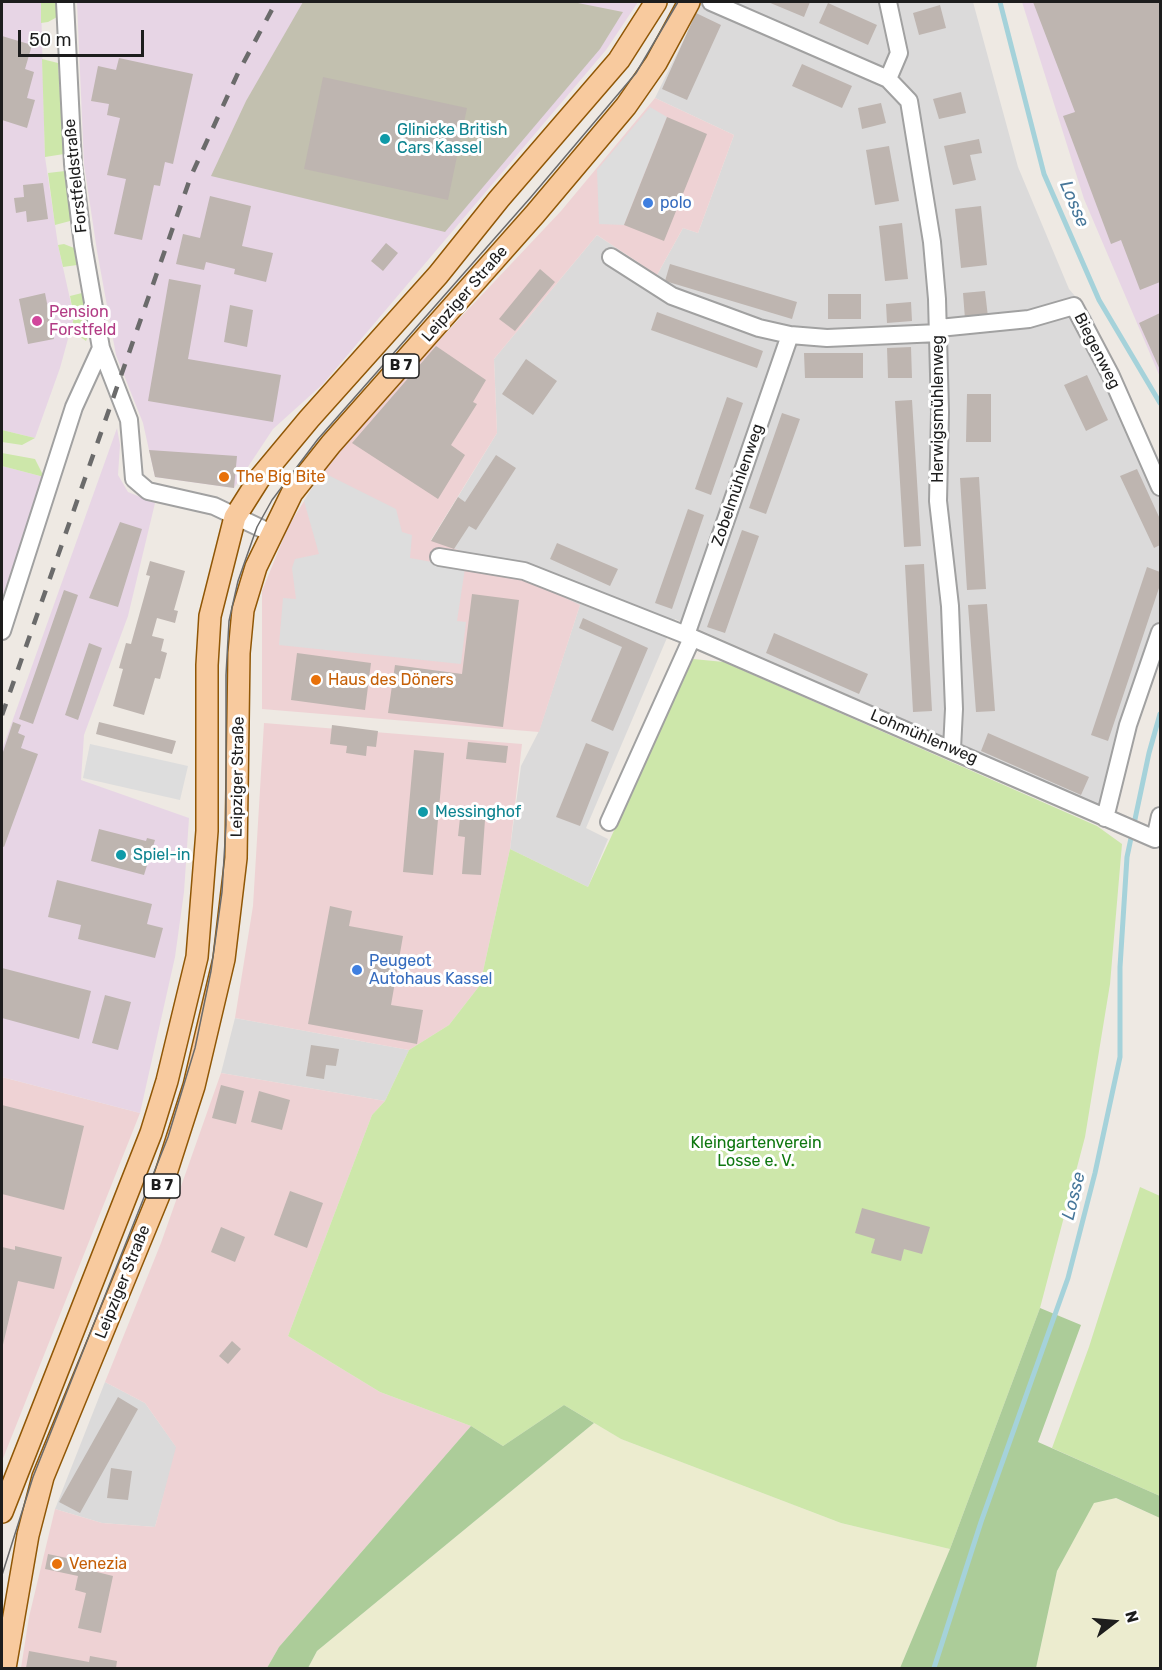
<!DOCTYPE html>
<html>
<head>
<meta charset="utf-8">
<style>
  body { margin:0 }
  #map { position:relative; width:1162px; height:1670px; overflow:hidden; background:#eee9e3; font-family:Rubik,sans-serif }
  canvas { display:block }
  .frame { position:absolute; inset:0; border:3px solid #1d1d1d; pointer-events:none }
  .north { position:absolute; left:1084px; top:1592px; width:60px; height:60px; -webkit-text-stroke:4px #fff; paint-order:stroke; rotate:74deg; font-size:16px; font-weight:700; line-height:24px; text-align:center; color:#1d1d1d }
  .north::after { content:''; display:block; margin:auto; width:21px; height:27px; background:#1d1d1d; clip-path:polygon(50% 0,100% 100%,50% 72%,0 100%) }
  .scale { position:absolute; left:18px; top:30px; width:126px; height:27px; box-sizing:border-box; border:3px solid #1d1d1d; border-top:0; padding-left:8px; font-size:18px; line-height:21px; white-space:nowrap; color:#1d1d1d; -webkit-text-stroke:4px #fff; paint-order:stroke }
</style>
</head>
<body>
<div id="map">
<canvas width="1162" height="1670"></canvas>
<div class="frame"></div>
<div class="north">N</div>
<div class="scale">50 m</div>
</div>
<script>
const c = document.querySelector('canvas').getContext('2d');
c.lineJoin = 'round';
function fillPath(path, color) {
  c.fillStyle = color;
  c.fill(path, 'evenodd');
}
function poly(rows) {
  const path = new Path2D();
  for (const r of rows) {
    path.moveTo(r[0], r[1]);
    for (let i = 2; i < r.length; i += 2) path.lineTo(r[i], r[i + 1]);
  }
  return path;
}
function trace(path, color, width, dash) {
  c.strokeStyle = color;
  c.lineWidth = width;
  c.lineCap = dash ? 'butt' : 'round';
  c.setLineDash(dash || []);
  c.stroke(path);
}
function label(font, color, halo, rows, align = 'center') {
  c.font = font + ' Rubik,sans-serif';
  c.lineWidth = 6;
  c.setLineDash([]);
  c.textBaseline = 'middle';
  c.strokeStyle = halo;
  c.fillStyle = color;
  for (const [text, x, y, turn = 0] of rows) {
    c.save();
    c.translate(x, y);
    c.rotate((+turn || 0) * Math.PI / 180);
    c.textAlign = isNaN(turn) ? turn : align;
    if (halo) c.strokeText(text, 0, 0);
    c.fillText(text, 0, 0);
    c.restore();
  }
}
const residential = poly([
  [702,2,973,2,1018,167,1069,289,1091,315,1160,470,1160,649,1127,745,1111,810,675,619,586,828,608,839,588,887,510,849,521,766,539,731,580,605,473,569,466,553,431,541,497,433,494,359,597,235,657,275,683,228,698,233,734,135,655,98],
  [235,1018,409,1050,385,1101,221,1073],
  [105,1382,145,1403,177,1448,155,1527,102,1523,55,1509]
]);
const commercial = poly([
  [655,98,734,135,698,233,683,228,657,275,597,235,494,359,497,433,431,540,466,553,474,569,532,582,580,605,539,732,262,709,262,591,288,527,322,472,377,406,561,211],
  [264,723,522,744,510,849,480,985,449,1025,409,1050,235,1018,253,906],
  [221,1073,385,1101,372,1115,288,1336,380,1392,471,1426,279,1647,267,1668,21,1668,29,1617,55,1509,102,1523,155,1527,176,1447,145,1403,105,1382,161,1243],
  [2,1077,140,1113,2,1461]
]);
const industrial = poly([
  [2,2,41,2,45,157,58,245,74,317,60,368,35,438,2,430],
  [77,2,638,2,606,50,323,384,273,429,234,488,155,477,143,423,116,355,97,251,84,164],
  [1022,2,1160,2,1160,377,1084,199],
  [117,428,120,445,118,475,128,492,155,503,128,616,84,735,81,780,189,818,184,892,175,957,140,1113,2,1077,2,750],
  [2,466,44,477,2,598]
]);
const construction = poly([
  [303,2,573,2,623,12,600,49,445,232,211,176,246,101]
]);
const farmland = poly([
  [594,1423,621,1439,841,1523,950,1549,900,1668,308,1668,317,1651],
  [1115,1498,1160,1518,1160,1668,1036,1668,1057,1571,1094,1502]
]);
const grass = poly([
  [41,2,58,2,59,16,48,22,41,23],
  [42,59,58,63,64,154,45,157],
  [65,171,71,218,70,221,55,225,48,173],
  [64,244,74,248,77,265,63,267,58,245],
  [82,293,90,331,86,341,71,330,74,317,70,296],
  [2,430,35,438,22,445,2,442],
  [2,453,35,459,44,477,2,466],
  [693,659,724,662,1097,826,1122,844,1110,984,1085,1137,1040,1308,950,1549,841,1523,621,1439,564,1405,503,1446,471,1426,380,1392,288,1336,372,1115,385,1101,409,1050,449,1025,480,985,510,849,588,887],
  [1140,1187,1160,1196,1160,1496,1052,1448,1089,1347]
]);
const forest = poly([
  [1040,1308,1081,1325,1038,1442,1160,1496,1160,1518,1116,1498,1094,1503,1057,1571,1036,1668,900,1668,950,1549],
  [564,1405,594,1423,317,1651,308,1668,267,1668,279,1647,471,1426,503,1446]
]);
const parking = poly([
  [650,107,667,117,624,225,599,224,597,170],
  [322,472,396,509,402,532,412,535,410,558,465,568,457,621,466,622,461,664,279,645,283,598,296,599,292,568,295,559,319,554,304,501],
  [90,744,188,766,180,800,83,778]
]);
const stream = poly([
  [1000,2,1044,174,1099,300,1160,403],
  [934,1668,981,1522,1068,1278,1095,1173,1120,1057,1120,967,1127,857,1149,753,1160,714]
]);
const building = poly([
  [768,2,810,2,804,17],
  [1033,2,1160,2,1160,282,1140,290,1121,240,1111,244,1063,116,1075,112],
  [828,3,877,25,868,45,819,23],
  [940,5,946,28,919,35,913,13],
  [696,13,721,25,687,100,662,89],
  [2,36,32,45,25,69,34,72,27,98,35,100,27,128,2,120],
  [119,58,193,74,173,164,165,162,160,186,154,185,142,240,114,234,126,179,107,175,120,118,107,115,109,104,91,101,98,66,116,70],
  [802,64,852,86,842,108,792,86],
  [323,77,467,108,448,200,304,169],
  [961,92,966,113,939,119,933,99],
  [881,103,886,123,862,129,858,108],
  [667,117,707,134,664,241,624,225],
  [979,139,982,153,970,155,976,180,953,185,944,146],
  [889,146,899,201,875,205,866,150],
  [43,183,48,219,27,222,26,211,16,213,14,198,24,197,23,185],
  [210,196,251,206,242,246,273,253,266,282,234,274,235,269,206,262,204,270,176,264,183,234,200,238],
  [981,206,987,265,961,268,955,209],
  [902,223,908,279,885,281,879,226],
  [386,243,398,253,383,271,371,261],
  [670,264,797,302,792,319,665,281],
  [540,269,555,282,515,331,499,319],
  [169,279,201,285,188,359,281,375,273,422,148,401],
  [985,291,988,317,965,319,963,293],
  [45,293,54,339,28,344,19,299],
  [828,294,861,294,861,319,828,319],
  [911,302,912,321,887,323,886,304],
  [230,305,253,310,247,347,224,342],
  [657,312,763,351,757,368,651,330],
  [1160,313,1160,370,1139,323],
  [436,346,486,380,473,402,477,404,451,445,465,455,438,499,352,443],
  [911,347,912,378,888,378,887,348],
  [804,353,863,353,863,378,805,378],
  [526,359,557,381,533,415,502,394],
  [1087,375,1108,420,1086,431,1064,385],
  [967,394,991,394,991,442,966,442],
  [727,397,743,403,711,495,695,489],
  [912,400,921,546,904,547,895,401],
  [782,413,800,419,766,514,749,508],
  [149,450,237,456,234,488,155,477],
  [496,455,516,468,476,530,469,526,454,549,431,541,458,497,465,502],
  [1137,469,1160,519,1160,545,1154,548,1120,476],
  [979,477,986,589,967,590,960,478],
  [688,509,704,515,672,609,655,603],
  [120,522,142,529,118,607,89,598],
  [742,530,759,536,725,633,707,627],
  [557,543,618,569,610,586,550,559],
  [150,561,185,571,174,610,178,611,175,623,157,618,152,636,164,639,161,651,167,653,160,679,155,678,144,715,113,706,123,669,119,668,126,643,131,644,150,576,146,575],
  [924,564,932,711,913,712,905,565],
  [1147,567,1160,572,1160,585,1108,741,1091,735],
  [64,590,78,595,33,724,19,719],
  [472,594,519,600,503,727,388,713,395,665,462,674],
  [987,604,995,711,976,712,968,605],
  [583,618,648,648,613,731,591,721,622,647,579,628],
  [774,633,868,674,859,694,766,653],
  [89,643,102,648,78,720,65,715],
  [297,653,371,663,365,710,291,700],
  [13,722,21,725,18,733,25,736,21,748,38,754,4,847,2,846,2,755],
  [99,722,176,741,172,754,96,734],
  [332,725,378,731,376,747,367,746,366,756,346,753,347,746,330,744],
  [988,733,1089,777,1081,795,981,751],
  [468,742,508,746,506,763,466,759],
  [586,743,609,752,580,826,556,817],
  [414,750,444,753,433,875,403,872],
  [460,818,485,820,481,875,462,874,465,837,458,836],
  [99,829,146,841,147,838,155,840,144,875,91,861],
  [57,880,152,904,147,924,163,928,155,958,78,939,81,925,48,917],
  [330,906,352,911,349,926,403,936,391,1005,423,1010,417,1044,308,1024],
  [2,968,91,991,79,1039,2,1018],
  [105,995,131,1002,118,1050,92,1043],
  [311,1045,339,1049,336,1066,326,1065,324,1079,306,1076],
  [221,1085,244,1091,236,1124,212,1118],
  [259,1091,290,1100,282,1130,251,1122],
  [2,1105,84,1126,64,1210,2,1194],
  [290,1191,323,1203,307,1248,274,1235],
  [862,1208,930,1227,922,1254,904,1249,901,1261,871,1253,875,1239,855,1233],
  [221,1227,245,1237,235,1262,211,1252],
  [15,1246,62,1257,54,1289,18,1281,2,1349,2,1247,15,1250],
  [232,1341,241,1349,228,1364,219,1356],
  [118,1397,138,1409,80,1513,59,1502],
  [111,1468,132,1471,128,1500,107,1498],
  [48,1554,90,1563,89,1570,113,1576,101,1633,78,1628,86,1593,75,1590,78,1576,45,1569],
  [29,1651,89,1662,90,1656,117,1661,116,1668,26,1668]
]);
const minor = poly([
  [65,2,73,164,83,245,101,348,129,420,134,479,148,491,214,506,271,533],
  [711,2,888,79,909,101,932,242,937,299,940,412,938,501,950,606,954,709,952,749],
  [888,2,899,53,888,79],
  [611,257,672,296,759,328,790,335,827,338,939,333],
  [939,328,1029,319,1074,306,1111,376,1160,487],
  [439,557,524,571,686,635,1155,839,1160,816],
  [2,631,74,407,101,348],
  [686,635,790,335],
  [1105,818,1128,725,1160,632],
  [609,822,692,638]
]);
const major = poly([
  [2,1512,151,1133,167,1081,197,957,207,831,207,665,210,616,235,517,259,479,309,419,438,275,499,199,619,60,656,2],
  [5,1668,28,1535,43,1477,159,1195,194,1086,224,959,236,858,239,653,243,610,256,567,292,493,331,444,535,214,626,106,656,63,689,2]
]);
const tram = poly([
  [2,1575,33,1477,168,1137,195,1048,211,971,222,892,226,825,226,675,229,621,238,581,257,527,272,500,318,439,531,197,636,73,678,2]
]);
const rail = poly([
  [2,715,191,176,238,73,276,2]
]);
const markers = [
  [385,139,6,"#0f9aa8"],
  [648,203,6,"#3f7fe0"],
  [37,321,6,"#d1479c"],
  [224,477,6,"#e8710a"],
  [316,680,6,"#e8710a"],
  [423,812,6,"#0f9aa8"],
  [121,855,6,"#0f9aa8"],
  [357,970,6,"#3f7fe0"],
  [57,1564,6,"#e8710a"]
];
const shields = [
  [401,366,36],
  [162,1186,36]
];
const shieldNames = [
  ["B 7",401,366],
  ["B 7",162,1186]
];
const cultureNames = [
  ["Glinicke British",397,130],
  ["Cars Kassel",397,148],
  ["Messinghof",435,812],
  ["Spiel-in",133,855]
];
const streetNames = [
  ["Forstfeldstraße",76,176,-96],
  ["Leipziger Straße",465,294,-49],
  ["Biegenweg",1097,351,63],
  ["Herwigsmühlenweg",938,409,-90],
  ["Zobelmühlenweg",738,485,-71],
  ["Lohmühlenweg",924,737,23],
  ["Leipziger Straße",238,777,-89],
  ["Leipziger Straße",123,1282,-68]
];
const shopNames = [
  ["polo",660,203],
  ["Peugeot",369,961],
  ["Autohaus Kassel",369,979]
];
const hotelNames = [
  ["Pension",49,312],
  ["Forstfeld",49,330]
];
const foodNames = [
  ["The Big Bite",236,477],
  ["Haus des Döners",328,680],
  ["Venezia",69,1564]
];
const parkNames = [
  ["Kleingartenverein",756,1143],
  ["Losse e. V.",756,1161]
];
const waterNames = [
  ["Losse",1074,204,67],
  ["Losse",1074,1196,-76]
];
fillPath(residential, '#dbdada');
fillPath(commercial, '#eed2d4');
fillPath(industrial, '#e7d5e5');
fillPath(construction, '#c2c0af');
fillPath(farmland, '#ececcf');
fillPath(grass, '#cde7aa');
fillPath(forest, '#accc99');
fillPath(parking, '#ddd');
trace(stream, '#a5d2da', 5);
fillPath(building, '#beb5b0');
trace(minor, '#a1a1a1', 20);
trace(major, '#905706', 24);
trace(minor, '#fff', 16);
trace(major, '#f8ca9e', 21);
trace(tram, '#6b6b6b', 1.5);
trace(rail, '#6b6b6b', 4.5, [12, 12]);
for (const [x, y, r, color] of markers) {
  const dot = new Path2D();
  dot.arc(x, y, r, 0, 2 * Math.PI);
  c.fillStyle = color;
  c.fill(dot);
  trace(dot, '#fff', 2);
}
for (const [x, y, w] of shields) {
  const box = new Path2D();
  box.roundRect(x - w / 2, y - 12, w, 24, 4.5);
  c.fillStyle = '#fff';
  c.fill(box);
  trace(box, '#1d1d1d', 1.5);
}
label('bold 15px', '#1d1d1d', null, shieldNames);
label('16px', '#0d838f', '#fff', cultureNames, 'left');
label('16px', '#1d1d1d', '#fff', streetNames);
label('16px', '#366cbe', '#fff', shopNames, 'left');
label('16px', '#b23c85', '#fff', hotelNames, 'left');
label('16px', '#c56008', '#fff', foodNames, 'left');
label('16px', '#0f7710', '#fff', parkNames);
label('italic 18px', '#47779a', '#fff', waterNames);
</script>
</body>
</html>
